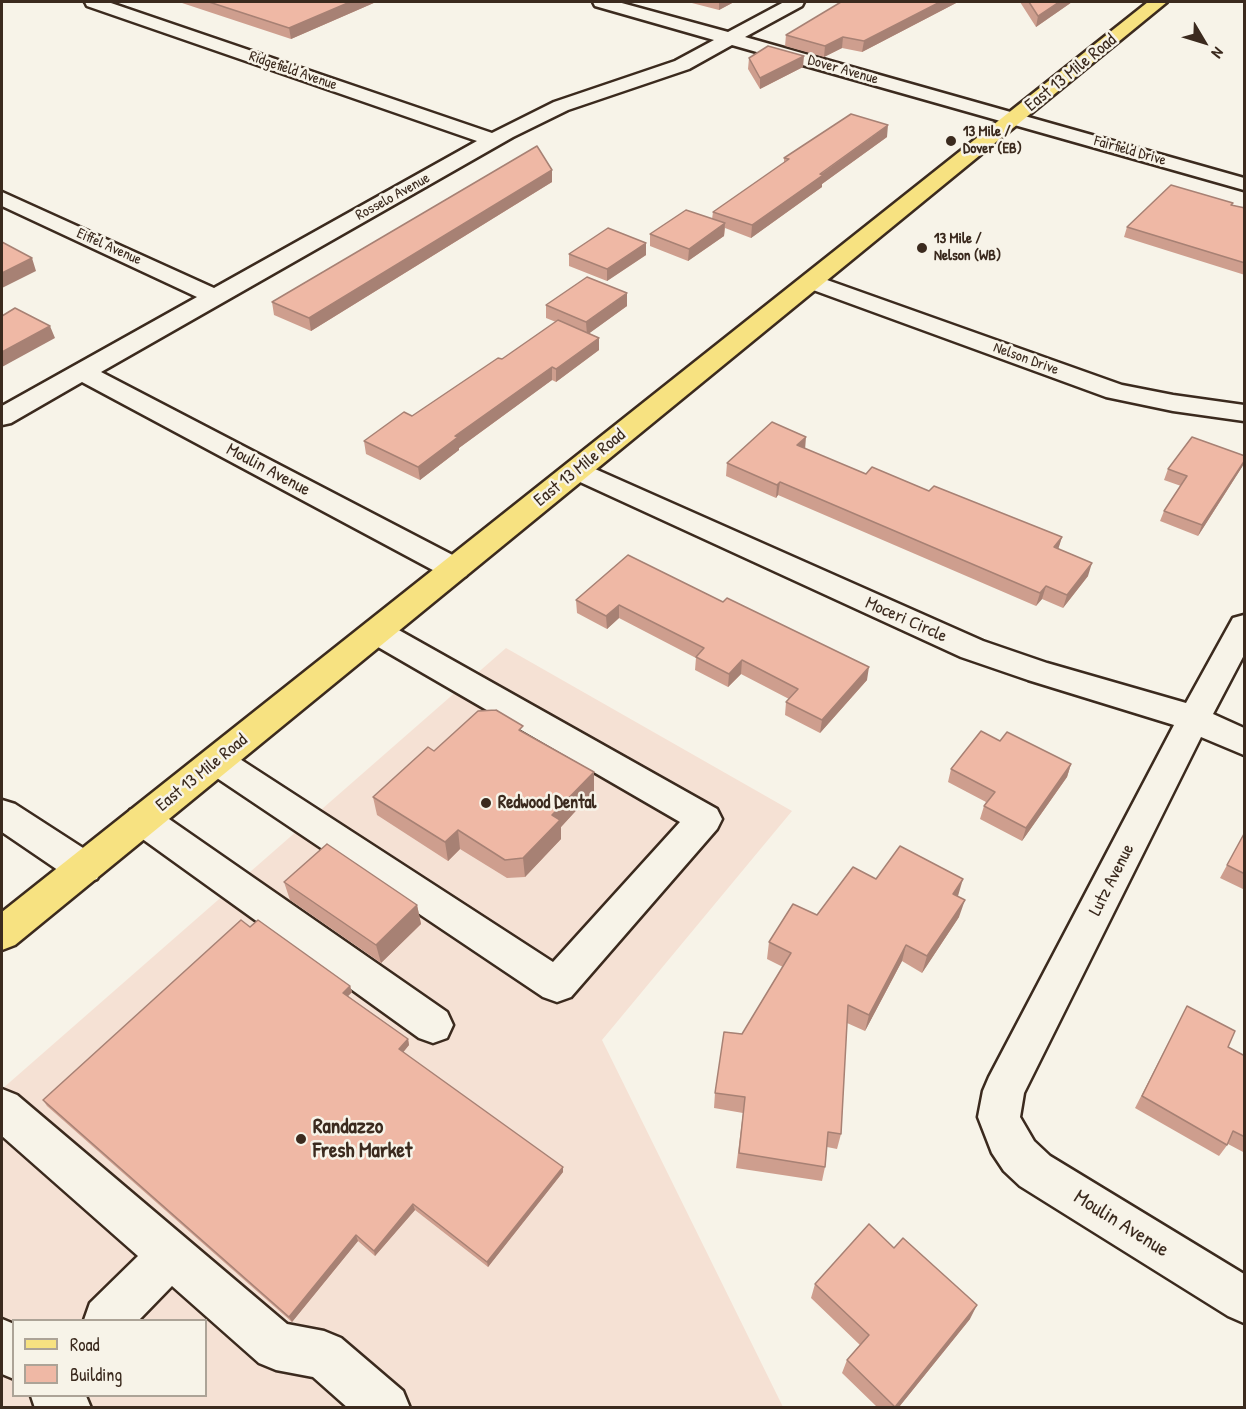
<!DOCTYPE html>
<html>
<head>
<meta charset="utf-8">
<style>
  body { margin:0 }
  #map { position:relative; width:1246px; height:1409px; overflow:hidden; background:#f7f3e8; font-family:"Patrick Hand",sans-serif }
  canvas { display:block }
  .frame { position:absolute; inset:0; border:3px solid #3b2a1e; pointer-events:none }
  .legend { position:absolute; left:12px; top:1319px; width:195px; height:78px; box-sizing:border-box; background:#f7f3e8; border:2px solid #aca397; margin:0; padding:8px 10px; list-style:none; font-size:18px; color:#3b2a1e }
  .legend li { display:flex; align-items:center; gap:12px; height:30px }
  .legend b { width:30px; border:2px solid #aca397 }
  .north { position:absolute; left:1174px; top:12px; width:60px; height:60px; -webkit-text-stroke:4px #f7f3e8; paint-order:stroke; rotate:128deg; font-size:16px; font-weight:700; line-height:24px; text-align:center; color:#3b2a1e }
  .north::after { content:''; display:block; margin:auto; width:21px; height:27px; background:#3b2a1e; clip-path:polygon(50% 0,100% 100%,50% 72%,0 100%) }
</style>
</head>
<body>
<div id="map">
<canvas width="1246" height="1409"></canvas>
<div class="frame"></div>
<ul class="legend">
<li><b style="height:8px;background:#f7e281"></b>Road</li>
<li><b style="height:16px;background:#efb8a5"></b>Building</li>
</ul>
<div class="north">N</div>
</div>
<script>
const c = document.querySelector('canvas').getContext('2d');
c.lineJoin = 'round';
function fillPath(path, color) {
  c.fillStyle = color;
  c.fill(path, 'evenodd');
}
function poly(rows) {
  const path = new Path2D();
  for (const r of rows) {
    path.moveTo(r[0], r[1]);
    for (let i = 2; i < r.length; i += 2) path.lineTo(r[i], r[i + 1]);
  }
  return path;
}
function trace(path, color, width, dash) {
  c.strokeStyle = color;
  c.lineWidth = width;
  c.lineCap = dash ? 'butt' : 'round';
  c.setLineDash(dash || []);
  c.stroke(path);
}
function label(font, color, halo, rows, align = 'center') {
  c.font = font + ' "Patrick Hand",sans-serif';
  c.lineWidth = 5;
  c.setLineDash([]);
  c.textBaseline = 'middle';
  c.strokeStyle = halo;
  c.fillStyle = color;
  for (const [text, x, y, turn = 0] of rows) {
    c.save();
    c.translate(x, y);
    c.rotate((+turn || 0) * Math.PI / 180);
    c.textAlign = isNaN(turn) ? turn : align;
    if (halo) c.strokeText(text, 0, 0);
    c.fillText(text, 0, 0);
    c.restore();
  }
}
const built = poly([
  [506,648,792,811,602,1040,783,1407,2,1407,2,1089],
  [14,1320,206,1320,206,1396,14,1396]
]);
const minor = poly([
  [85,2,108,2,492,133,554,102,675,61,714,40,595,6,593,2,618,2,728,32,784,2,804,2,802,6,745,37,1244,178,1244,190,732,45,689,69,568,110,513,137,101,372,466,562,470,569,466,576,455,579,444,576,82,382,11,423,2,425,2,406,197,297,2,206,2,192,214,288,477,141,87,6,85,2],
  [813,275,1122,385,1173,395,1244,405,1244,421,1173,411,1106,397,805,287,801,282,805,277,813,275],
  [577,461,983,641,1047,663,1186,703,1233,618,1244,615,1244,655,1213,714,1244,728,1244,755,1201,737,1024,1093,1020,1117,1034,1141,1050,1156,1244,1274,1244,1323,1228,1316,1020,1186,1004,1171,992,1153,978,1117,983,1091,989,1077,1174,725,1028,680,961,657,567,476,563,470,567,464,577,461],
  [377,621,388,624,717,809,722,819,717,829,571,997,557,1002,543,997,205,770,200,761,205,752,217,748,229,752,553,962,680,822,366,640,361,632,366,624,377,621],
  [2,800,15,804,97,857,102,868,97,879,84,883,71,879,2,832,2,800],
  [143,806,156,810,447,1012,453,1025,447,1038,433,1043,419,1038,130,830,125,820,130,810,143,806],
  [2,1089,17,1095,287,1324,324,1331,341,1338,403,1391,410,1408,348,1408,313,1377,276,1370,259,1363,172,1286,139,1320,84,1320,90,1303,138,1256,2,1136,2,1089],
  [2,1319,14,1324,14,1379,2,1374,2,1319],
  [31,1396,86,1396,91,1408,35,1408,31,1396]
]);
const major = poly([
  [1148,2,1167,2,15,945,2,950,2,912,1148,2]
]);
const wall = poly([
  [179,2,376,2,291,39],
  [688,2,734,2,719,10],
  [958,2,862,52,842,48,824,57,785,46,786,35],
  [1020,2,1072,2,1036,27],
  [749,58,803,67,760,89,748,69],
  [887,137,822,184,822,187,751,238,725,228,724,236,688,261,650,246,650,234,712,219,713,212,784,163,784,158],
  [552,170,552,182,311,331,274,315,272,302],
  [1233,203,1232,205,1245,208,1245,275,1124,237,1127,227],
  [646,243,646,255,607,281,569,266,569,254],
  [546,305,627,306,589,333,599,338,599,350,556,382,552,380,459,448,459,450,420,480,366,454,364,441,412,416,502,359,556,322,546,318],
  [805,449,866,474,929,491,1062,537,1058,548,1088,576,1063,608,1042,599,1036,606,778,495,776,498,726,476,727,463],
  [1245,456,1245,462,1242,467,1198,536,1160,521,1164,511,1181,486,1164,480,1168,469],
  [628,555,867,680,820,733,785,715,786,702,789,699,741,674,728,687,695,670,696,658,619,618,607,629,577,613,576,600],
  [524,733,594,772,594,791,561,827,561,839,525,877,507,878,460,849,448,861,377,815,373,797,434,751],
  [1000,741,1071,764,1067,777,1022,841,980,819,984,806,986,802,948,782,951,769],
  [1245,832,1245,890,1220,878],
  [876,879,958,897,959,917,922,973,902,961,865,1031,847,1023,841,1134,837,1149,827,1147,825,1167,822,1181,736,1168,743,1113,714,1108,715,1093,742,1034,783,967,767,959,769,942,817,915],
  [284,882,417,905,421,924,381,963,290,900],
  [250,927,350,986,352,992,348,996,408,1039,409,1045,403,1052,563,1172,488,1267,415,1210,375,1256,358,1241,292,1322,47,1106,43,1100],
  [1187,1006,1228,1047,1245,1056,1245,1153,1228,1144,1219,1156,1135,1108],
  [815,1284,970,1319,899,1407,877,1407,842,1373,847,1360,860,1345,811,1298]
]);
const shadedWall = poly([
  [350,2,376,2,291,39,289,28],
  [719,2,734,2,719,10],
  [940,2,958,2,862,52,864,41],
  [1059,2,1072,2,1036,27,1038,16],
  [843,37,842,48,824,57,825,46],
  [804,56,803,67,760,89,760,78],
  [888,125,887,137,822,184,822,187,751,238,752,225],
  [552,170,552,182,311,331,309,318],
  [725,223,724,236,688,261,689,249],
  [646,243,646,255,607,281,607,269],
  [32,258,36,271,2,288,2,273],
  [627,293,627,306,587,335,586,322],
  [50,326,55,338,2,367,2,352],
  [599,338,599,350,556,382,556,369],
  [552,367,552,380,459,448,459,450,420,480,418,467,455,436],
  [806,437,805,450,797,445],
  [1245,460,1242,467,1198,536,1202,525],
  [780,482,778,495,776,498,777,485],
  [1062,537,1058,550,1054,547],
  [1092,563,1088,576,1063,608,1067,595],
  [1046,586,1042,599,1036,606,1040,593],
  [619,605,619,618,607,629,606,616],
  [742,660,741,674,728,687,729,674],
  [869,667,867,680,820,733,822,720],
  [1071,764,1067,777,1022,841,1026,828],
  [594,772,594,791,561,827,561,839,525,877,523,858,552,815],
  [458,830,460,849,448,861,445,842],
  [963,879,958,896,948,911,953,894],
  [965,900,959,917,922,973,927,956],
  [417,905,421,924,381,963,376,945],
  [906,945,902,961,865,1031,869,1015],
  [350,986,352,992,345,999,343,993],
  [408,1039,409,1045,401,1055,399,1049],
  [563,1167,563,1172,488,1267,487,1262],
  [413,1204,415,1210,375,1256,374,1251],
  [356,1235,358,1241,292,1322,289,1317],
  [977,1305,970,1319,899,1407,895,1407]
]);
const building = poly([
  [209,2,350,2,289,28,209,2],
  [841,2,940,2,864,41,843,37,825,46,786,35,841,2],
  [1029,2,1059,2,1038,16,1029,2],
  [768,46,804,56,760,78,749,58,768,46],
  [851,114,888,125,820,174,823,175,752,225,713,212,789,159,784,158,851,114],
  [537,146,552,170,309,318,272,302,537,146],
  [1171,185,1233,203,1231,205,1245,208,1245,263,1127,227,1171,185],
  [686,210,725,223,689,249,650,234,686,210],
  [608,228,646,243,607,269,569,254,608,228],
  [2,242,32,258,2,273,2,242],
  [587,277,627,293,586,322,546,305,587,277],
  [15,308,50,326,2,352,2,316,15,308],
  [558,320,599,338,556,369,552,367,455,436,458,437,418,467,364,441,404,412,412,416,498,358,502,359,558,320],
  [772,422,806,437,797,445,866,474,872,467,929,491,934,486,1062,537,1054,547,1092,563,1067,595,1046,586,1040,593,780,482,777,485,727,463,772,422],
  [1192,437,1245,456,1245,460,1202,525,1164,511,1187,476,1168,469,1192,437],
  [628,555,723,602,727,598,869,667,822,720,786,702,798,689,742,660,729,674,696,657,704,648,619,605,606,616,576,600,628,555],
  [496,710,523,726,519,730,594,772,552,815,560,820,523,858,505,860,458,830,445,842,373,797,428,747,434,751,478,711,496,710],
  [981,731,1000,741,1007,732,1071,764,1026,828,984,806,995,792,951,769,981,731],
  [1245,832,1245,874,1227,865,1245,832],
  [327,844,417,905,376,945,284,882,327,844],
  [900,846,963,879,953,894,965,900,927,956,906,945,869,1015,848,1005,841,1134,828,1132,825,1167,739,1153,745,1097,715,1093,724,1032,742,1034,791,953,769,942,793,904,817,915,853,867,876,879,900,846],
  [241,920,250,927,258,920,350,986,343,993,408,1039,399,1049,563,1167,487,1262,413,1204,374,1251,356,1235,289,1317,43,1100,241,920],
  [1187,1006,1235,1031,1228,1047,1245,1056,1245,1137,1233,1131,1227,1145,1142,1096,1187,1006],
  [869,1224,894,1248,903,1238,977,1305,895,1407,847,1360,869,1335,815,1284,869,1224]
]);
const markers = [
  [951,141,6,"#3b2a1e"],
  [922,248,6,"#3b2a1e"],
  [486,803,6,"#3b2a1e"],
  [301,1139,6,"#3b2a1e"]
];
const farStreetnames = [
  ["Dover Avenue",843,70,16],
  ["Ridgefield Avenue",293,71,19],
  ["Fairfield Drive",1130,151,16],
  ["Rosselo Avenue",393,197,-29],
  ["Eiffel Avenue",109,247,24],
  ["Nelson Drive",1026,359,20]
];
const farPoinames = [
  ["13 Mile /",963,132],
  ["Dover (EB)",963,149],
  ["13 Mile /",934,239],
  ["Nelson (WB)",934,256]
];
const streetNames = [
  ["East 13 Mile Road",1071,73,-39],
  ["East 13 Mile Road",580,468,-39],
  ["Moulin Avenue",268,470,28],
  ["Moceri Circle",906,620,24],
  ["East 13 Mile Road",202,773,-39],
  ["Lutz Avenue",1112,880,-63]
];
const poiNames = [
  ["Redwood Dental",498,803]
];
const nearPoinames = [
  ["Randazzo",313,1127],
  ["Fresh Market",313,1151]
];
const nearStreetnames = [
  ["Moulin Avenue",1121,1224,32]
];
fillPath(built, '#f5e1d4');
trace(minor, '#3b2a1e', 5);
trace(major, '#3b2a1e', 5);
fillPath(minor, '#f7f3e8');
fillPath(major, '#f7e281');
fillPath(wall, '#ce9e8e');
fillPath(shadedWall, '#a78174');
fillPath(building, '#efb8a5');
trace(building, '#a78174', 1.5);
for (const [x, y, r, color] of markers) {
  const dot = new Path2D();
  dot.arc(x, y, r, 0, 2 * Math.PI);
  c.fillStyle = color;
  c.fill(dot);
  trace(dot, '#f7f3e8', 2);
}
label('15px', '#3b2a1e', '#f7f3e8', farStreetnames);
label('bold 15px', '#3b2a1e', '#f7f3e8', farPoinames, 'left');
label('18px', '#3b2a1e', '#f7f3e8', streetNames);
label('bold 18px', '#3b2a1e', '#f7f3e8', poiNames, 'left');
label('bold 21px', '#3b2a1e', '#f7f3e8', nearPoinames, 'left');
label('21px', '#3b2a1e', '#f7f3e8', nearStreetnames);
</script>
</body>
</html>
